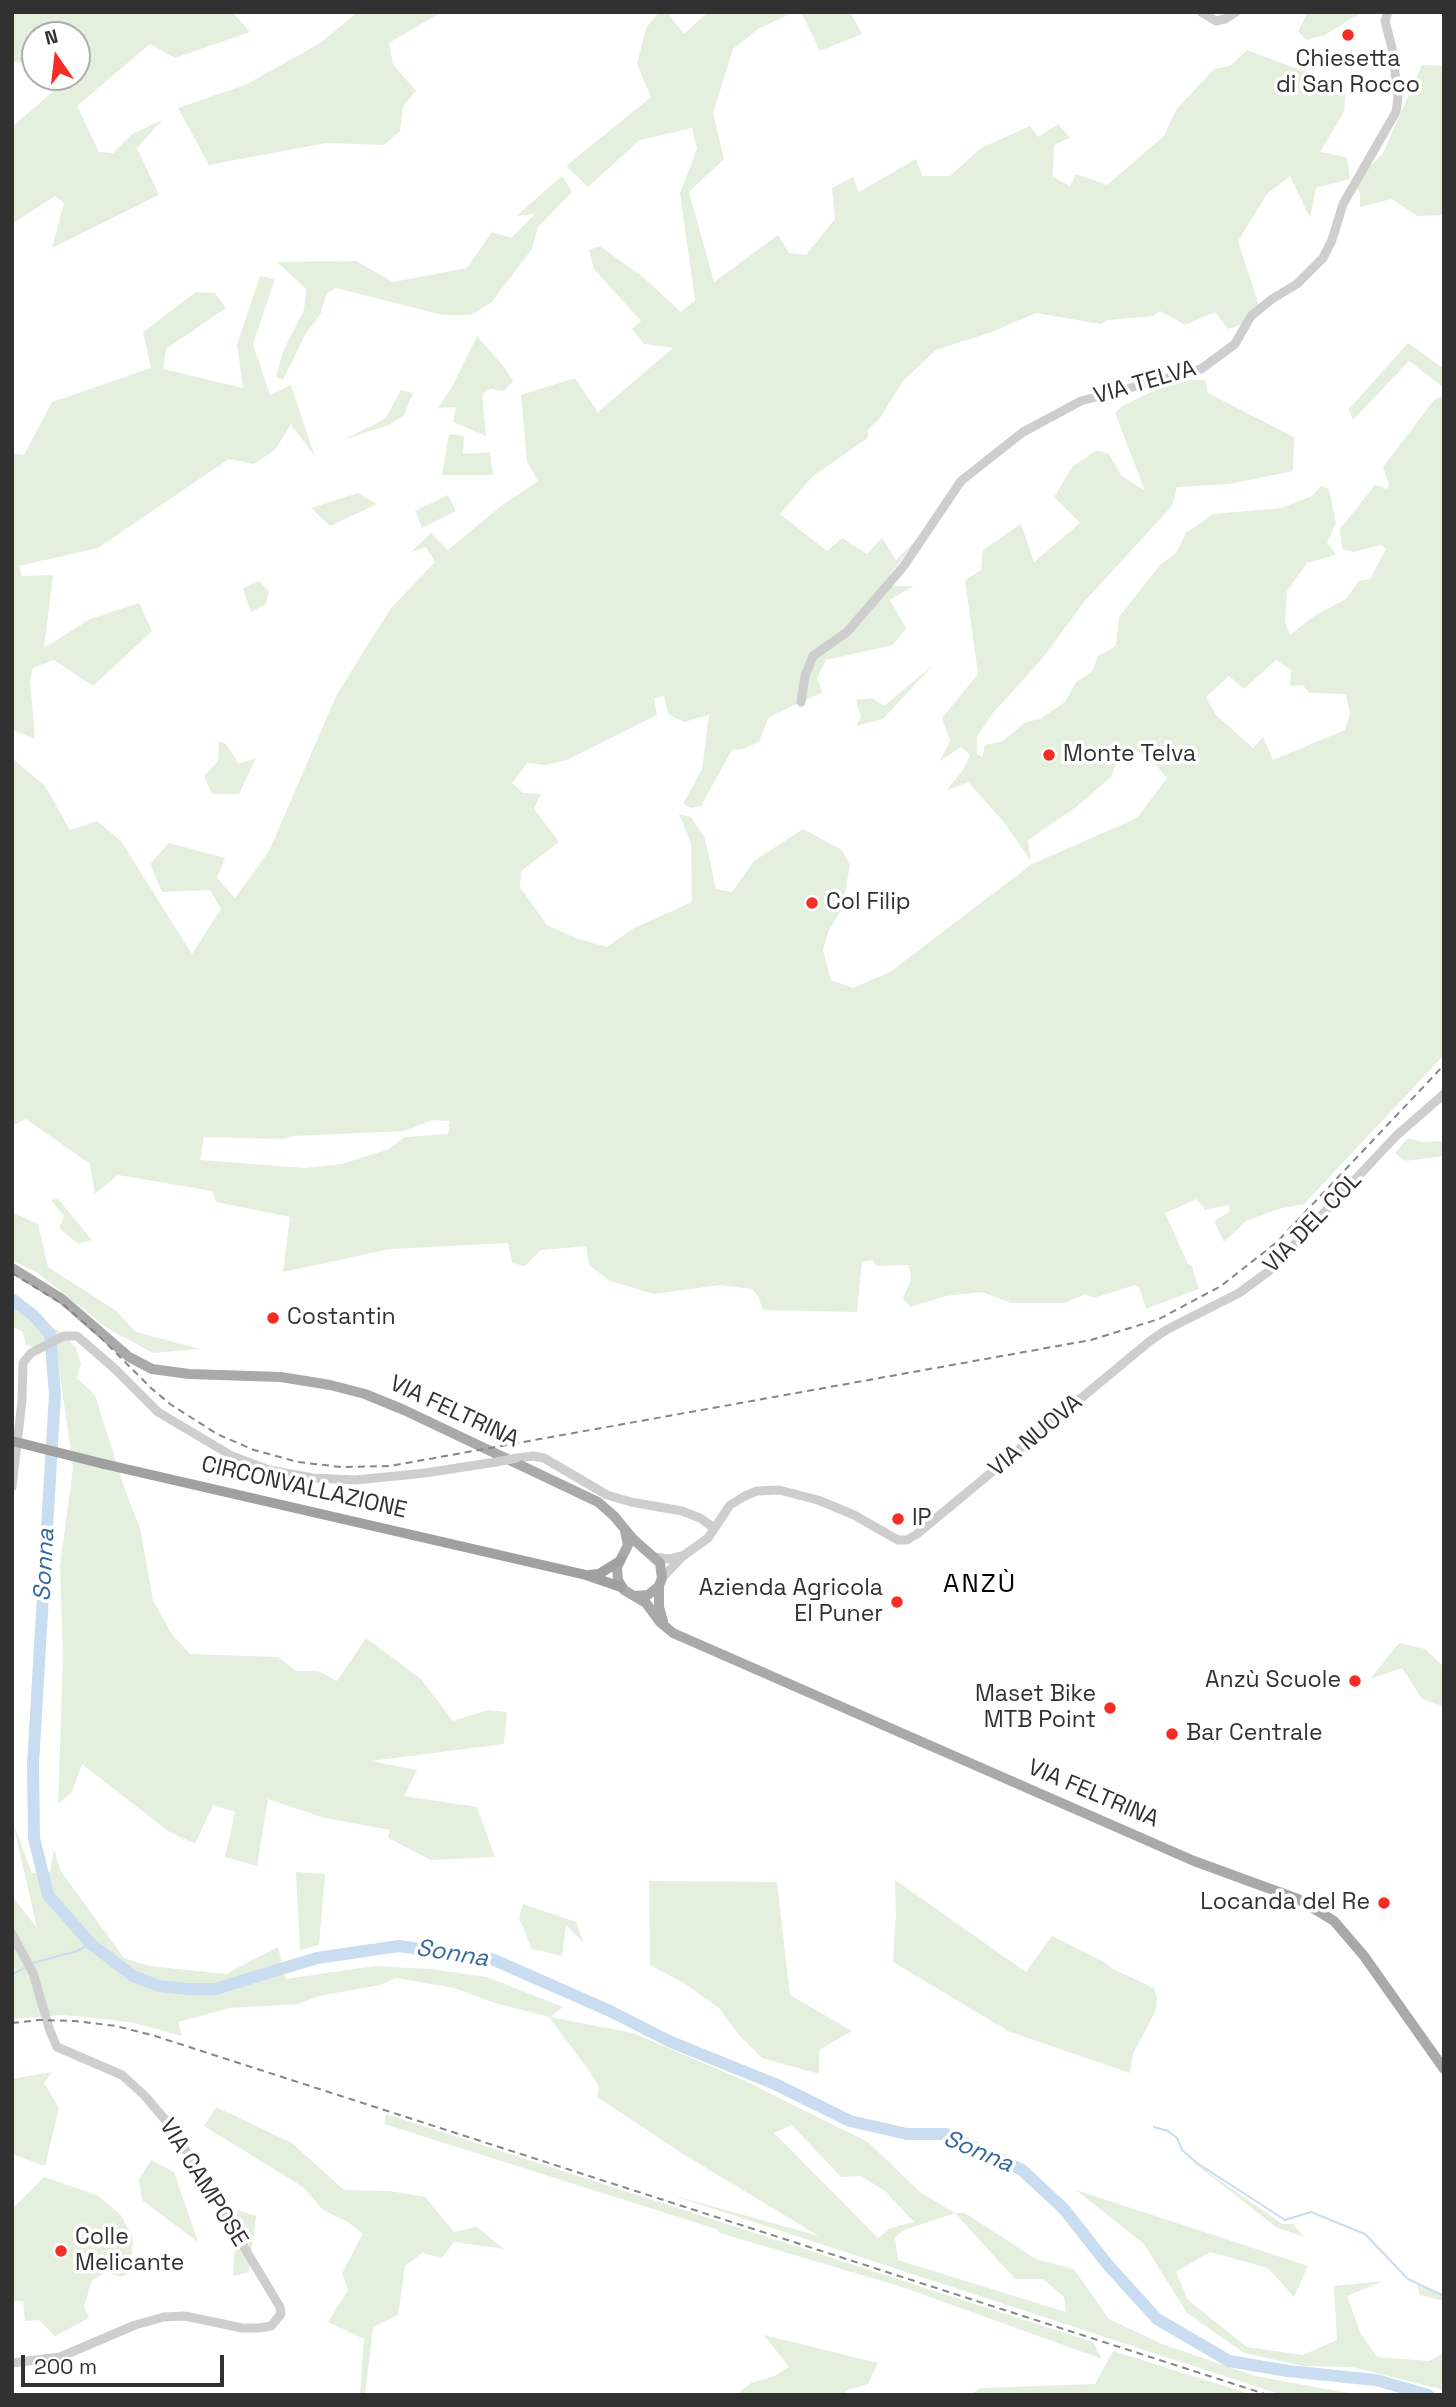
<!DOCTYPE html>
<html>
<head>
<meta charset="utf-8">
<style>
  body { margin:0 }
  #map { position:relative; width:1456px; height:2407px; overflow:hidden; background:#fff; font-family:"Space Grotesk",sans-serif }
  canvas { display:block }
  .frame { position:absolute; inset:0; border:14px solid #313131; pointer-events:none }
  .north { position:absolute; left:21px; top:21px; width:70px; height:70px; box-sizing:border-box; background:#fff; border:2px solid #adadad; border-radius:50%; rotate:346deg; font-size:19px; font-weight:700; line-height:28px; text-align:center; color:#313131 }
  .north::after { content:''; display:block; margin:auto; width:24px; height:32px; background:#f72c24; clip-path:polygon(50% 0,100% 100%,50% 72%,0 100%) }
  .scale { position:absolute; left:21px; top:2355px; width:203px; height:32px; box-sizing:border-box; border:4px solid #313131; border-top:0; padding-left:9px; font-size:21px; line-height:24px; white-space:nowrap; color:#313131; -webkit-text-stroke:5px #fff; paint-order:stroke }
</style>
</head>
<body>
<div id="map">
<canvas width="1456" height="2407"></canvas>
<div class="frame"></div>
<div class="north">N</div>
<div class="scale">200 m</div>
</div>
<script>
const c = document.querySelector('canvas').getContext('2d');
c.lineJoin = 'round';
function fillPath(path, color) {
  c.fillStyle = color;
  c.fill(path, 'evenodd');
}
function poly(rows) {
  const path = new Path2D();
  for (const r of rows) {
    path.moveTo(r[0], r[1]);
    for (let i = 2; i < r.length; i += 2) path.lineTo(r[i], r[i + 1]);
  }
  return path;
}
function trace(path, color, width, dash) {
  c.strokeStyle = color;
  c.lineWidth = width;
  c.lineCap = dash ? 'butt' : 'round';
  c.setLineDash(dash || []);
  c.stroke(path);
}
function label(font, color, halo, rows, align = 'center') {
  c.font = font + ' "Space Grotesk",sans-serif';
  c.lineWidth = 7;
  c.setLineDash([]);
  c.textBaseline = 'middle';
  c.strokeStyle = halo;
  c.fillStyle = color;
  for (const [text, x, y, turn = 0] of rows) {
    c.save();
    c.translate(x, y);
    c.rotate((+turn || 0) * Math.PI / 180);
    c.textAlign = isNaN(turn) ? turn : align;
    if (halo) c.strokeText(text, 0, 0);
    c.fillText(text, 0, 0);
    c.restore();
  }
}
const green = poly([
  [12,12,236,12,235,15,250,32,175,58,150,44,77,106,99,152,113,153,132,134,162,120,137,148,159,195,52,248,64,203,55,196,12,224,12,127,58,87,50,77,77,77,77,35,35,35,35,66,12,61],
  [358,12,442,12,389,43,393,64,416,91,403,106,400,131,384,145,326,143,209,165,178,108,245,85,319,44],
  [659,12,667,12,684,34,708,12,794,12,758,29,733,49,713,113,724,159,689,192,714,282,778,235,789,253,806,255,835,219,832,188,853,177,859,192,916,159,922,176,950,176,981,148,1030,126,1038,137,1058,124,1070,138,1054,145,1053,177,1070,186,1076,174,1107,185,1164,136,1176,110,1214,69,1230,66,1247,50,1346,87,1344,112,1320,152,1347,157,1350,179,1316,188,1310,218,1290,176,1267,194,1238,241,1259,305,1241,325,1228,329,1215,312,1185,325,1160,311,1154,316,1107,320,1101,324,1036,313,992,332,936,350,903,381,880,418,867,431,869,437,812,477,780,514,827,551,842,538,867,554,882,538,896,560,918,538,881,586,914,586,890,600,906,628,893,645,826,660,817,678,823,692,769,717,759,742,743,749,732,750,701,806,691,808,683,804,702,769,709,715,684,722,668,714,664,696,654,698,657,715,567,760,546,765,527,763,512,783,523,793,541,794,534,809,559,842,521,871,520,887,547,925,576,938,607,947,634,928,692,902,691,843,679,814,691,817,705,838,716,889,732,892,754,861,803,829,842,850,850,865,842,909,828,932,823,950,831,980,853,988,890,972,1032,864,1137,818,1167,778,1149,757,1123,744,1111,777,1075,808,1028,840,1031,861,1003,821,968,782,946,791,963,770,970,755,961,747,940,761,950,741,942,718,978,674,965,580,981,570,983,550,1021,524,1034,562,1080,523,1054,497,1072,467,1097,450,1109,454,1121,475,1145,491,1115,413,1122,406,1160,388,1171,379,1205,380,1208,393,1294,437,1293,471,1229,484,1177,487,1172,506,1084,602,1042,659,994,712,977,736,977,754,982,757,985,745,1003,741,1026,722,1040,719,1065,702,1076,682,1092,672,1098,656,1116,646,1119,617,1160,565,1176,553,1186,533,1213,514,1281,508,1312,496,1321,486,1329,489,1336,523,1327,542,1336,555,1307,563,1287,591,1285,622,1290,635,1314,616,1346,599,1359,581,1370,579,1386,549,1381,545,1353,552,1342,549,1340,529,1375,485,1387,489,1389,484,1383,467,1434,400,1444,395,1444,1055,1304,1204,1278,1209,1246,1221,1224,1242,1214,1221,1229,1212,1229,1205,1205,1210,1197,1199,1165,1213,1188,1264,1192,1266,1199,1289,1146,1309,1139,1287,1135,1285,1094,1298,1085,1294,1065,1303,1011,1303,982,1292,946,1296,910,1307,903,1298,911,1280,909,1265,876,1266,873,1260,862,1262,857,1312,763,1310,758,1296,752,1289,720,1285,654,1294,610,1281,589,1265,586,1246,541,1250,525,1266,512,1263,508,1243,391,1249,283,1272,290,1217,216,1202,212,1191,118,1175,95,1194,90,1164,26,1119,12,1126,12,758,45,786,70,830,97,821,121,841,192,954,221,909,210,890,162,892,150,864,169,843,225,858,217,878,235,898,269,851,337,694,391,608,435,562,426,547,411,552,431,533,448,550,501,506,538,481,527,462,521,395,575,378,598,412,673,348,644,344,632,329,641,321,594,269,589,250,600,246,643,277,681,312,695,300,680,193,697,149,692,128,640,140,588,187,566,166,651,97,637,64,646,28],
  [1276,660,1291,670,1290,686,1303,685,1309,693,1346,694,1350,713,1345,730,1273,760,1263,737,1253,748,1216,715,1206,697,1229,676,1244,689],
  [432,1120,450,1121,448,1134,405,1137,389,1149,342,1164,305,1168,200,1160,204,1137,284,1139,293,1136,405,1131],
  [801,12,850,12,862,34,820,51],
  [1308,12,1362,12,1325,35,1306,40,1298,31],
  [1422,65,1444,66,1444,215,1417,216,1392,199,1360,207,1360,193,1354,183,1383,153],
  [562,176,572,192,538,227,532,249,491,303,470,315,443,315,336,288,327,293,320,315,305,335,283,380,276,377,283,351,304,310,306,289,277,262,356,261,393,282,467,268,492,232,511,238,535,214,516,216],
  [260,276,275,279,253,344,270,395,291,385,315,457,291,424,275,450,254,464,229,459,98,548,19,566,22,576,53,575,44,648,90,619,139,603,152,631,93,686,54,660,33,668,30,680,35,739,12,730,12,453,24,455,52,402,151,368,143,332,196,292,215,293,226,308,166,349,163,369,243,388,237,344],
  [477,336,505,368,513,381,504,391,491,389,482,394,486,436,453,422,456,407,438,408,452,387],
  [1408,343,1444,369,1444,388,1409,361,1353,420,1349,409],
  [401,390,413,393,404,415,389,425,343,440,385,419],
  [449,434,464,436,463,454,490,452,493,475,442,475],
  [358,493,377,504,330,526,311,508],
  [448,495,456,511,422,528,415,511],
  [259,581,269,591,266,604,251,612,243,589],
  [933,665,883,719,856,726,861,717,856,700,872,698,884,706],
  [219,741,226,744,239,764,256,758,239,794,212,794,204,776,218,761],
  [1408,1138,1423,1142,1444,1141,1444,1156,1405,1161,1395,1153],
  [58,1199,92,1240,78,1244,59,1228,64,1216,51,1200],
  [12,1212,38,1224,48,1267,115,1310,136,1332,200,1349,153,1353,110,1330,35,1271,12,1261],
  [12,1307,61,1332,76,1348,81,1363,77,1378,95,1395,126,1493,140,1528,153,1600,171,1633,190,1654,278,1657,296,1671,318,1671,337,1681,366,1638,421,1679,453,1721,488,1710,507,1712,504,1744,371,1761,417,1770,404,1796,477,1807,495,1857,431,1860,388,1838,390,1830,325,1818,268,1799,257,1866,225,1857,235,1812,213,1805,195,1844,168,1831,82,1764,72,1792,58,1804,63,1656,60,1566,73,1468,57,1353,26,1345,23,1332,12,1326],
  [1399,1643,1425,1649,1444,1667,1444,1707,1422,1699,1402,1668,1370,1679],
  [13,1823,32,1873,50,1872,54,1849,60,1870,124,1958,150,1966,226,1974,278,1947,286,1979,375,1966,431,1969,487,1977,563,2007,550,2017,633,2033,743,2080,868,2142,920,2192,955,2213,965,2213,1036,2259,1074,2269,1109,2319,1128,2328,1162,2344,1255,2376,1359,2395,1282,2395,665,2193,819,2236,683,2154,597,2097,599,2086,592,2075,549,2017,495,2003,454,1988,396,1978,380,1985,319,1996,299,2004,230,2008,178,2022,182,2036,134,2023,96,2018,62,2015,12,2019,12,1896,37,1928],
  [792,2125,841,2177,861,2176,885,2191,914,2222,890,2228,878,2238,774,2133],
  [955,2213,1015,2279,1043,2279,1064,2297,1066,2312,898,2260,895,2238,902,2231],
  [296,1872,325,1874,319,1945,300,1950],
  [895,1880,1026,1972,1052,1936,1106,1963,1113,1969,1154,1988,1157,1997,1156,2010,1133,2054,1130,2073,1010,2032,893,1962,896,1914],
  [649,1881,777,1882,790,1995,852,2031,819,2050,819,2074,762,2058,739,2035,719,2008,687,1985,650,1965],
  [523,1904,576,1922,583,1942,566,1925,562,1956,532,1949,519,1918],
  [52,2072,44,2083,59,2108,45,2166,12,2154,12,2079],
  [216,2107,292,2143,344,2190,390,2191,425,2197,454,2232,477,2227,504,2249,454,2242,442,2258,422,2253,405,2266,398,2315,373,2327,365,2395,360,2395,364,2339,328,2322,348,2290,342,2273,363,2234,348,2222,323,2210,303,2187,204,2126],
  [386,2114,1093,2342,1102,2359,902,2287,720,2233,716,2229,384,2124],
  [1184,2155,1282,2224,1293,2224,1304,2237,1276,2227],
  [151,2160,174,2172,198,2242,142,2200,139,2179],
  [44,2177,97,2195,121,2215,133,2239,130,2273,120,2277,106,2272,92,2281,84,2306,89,2318,55,2336,39,2320,25,2321,23,2301,12,2301,12,2209],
  [1076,2190,1308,2266,1294,2297,1268,2268,1210,2252,1176,2272,1188,2300,1247,2347,1303,2355,1337,2340,1334,2286,1384,2281,1347,2296,1361,2334,1377,2357,1429,2361,1444,2353,1444,2390,1352,2367,1303,2366,1244,2353,1187,2313,1144,2244],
  [237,2210,256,2216,249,2272,233,2276],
  [1417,2285,1444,2294,1444,2301,1420,2295],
  [764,2335,878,2363,868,2384,845,2391,847,2395,736,2395,751,2383,774,2376,789,2367],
  [1113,2351,1253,2395,971,2395,980,2388,1095,2384]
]);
const stream = poly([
  [33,1963,77,1951,91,1944],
  [12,1975,24,1968],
  [1154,2127,1168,2131,1177,2138,1182,2150,1197,2163,1285,2220,1311,2212,1365,2234,1408,2279,1444,2296]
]);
const river = poly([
  [12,1299,34,1316,50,1334,55,1394,33,1764,34,1838,48,1895,91,1944,133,1976,159,1986,189,1989,215,1989,317,1958,399,1946,492,1959,610,2011,671,2042,775,2084,850,2121,907,2134,946,2134,1022,2170,1064,2209,1108,2265,1157,2319,1229,2361,1288,2371,1376,2380,1428,2395]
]);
const tertiary = poly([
  [1201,12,1216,21,1225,19,1236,12],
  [801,702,805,676,813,656,847,632,903,567,961,481,1023,432,1081,401,1201,369,1235,344,1251,316,1272,299,1297,284,1323,258,1332,240,1343,204,1396,112,1398,97,1392,48,1385,21,1388,12],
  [517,1458,533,1456,544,1458,607,1495,631,1502,682,1511,700,1518,714,1528],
  [12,1487,22,1401,23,1363,31,1353,64,1336,77,1336,114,1368,158,1412,232,1456,269,1470,313,1478,356,1480,425,1473,496,1462],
  [655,1557,669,1559,682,1556],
  [662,1578,683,1556,708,1538,730,1505,745,1496,757,1491,779,1490,818,1500,854,1515,898,1540,907,1540,917,1534,1150,1341,1166,1330,1239,1293,1269,1271,1397,1135,1444,1094],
  [12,1934,33,1973,50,2031,57,2047,122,2075,145,2096,173,2129,280,2307,281,2314,271,2326,259,2328,242,2328,185,2316,164,2317,135,2325,60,2357,12,2363]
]);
const primary = poly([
  [12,1268,62,1299,129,1357,152,1369,189,1374,281,1377,330,1385,365,1394,404,1410,598,1502,614,1516,633,1539,660,1563,662,1578,659,1586,648,1595,635,1596],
  [625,1531,628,1545,617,1567,618,1580,624,1590,646,1603,660,1622,673,1633,1194,1861,1298,1899,1334,1921,1364,1956,1444,2069],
  [659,1586,659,1607,663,1621]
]);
const trunk = poly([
  [104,1464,586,1575,621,1587],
  [589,1575,599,1574,620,1561]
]);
const rail = poly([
  [12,1273,64,1305,99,1336,151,1388,170,1404,217,1434,254,1450,298,1462,341,1467,390,1466,1091,1340,1159,1319,1221,1286,1277,1242,1444,1065],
  [12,2023,39,2020,75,2021,116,2026,155,2036,1268,2395]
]);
const tertiaryBridge = poly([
  [496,1462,517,1458]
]);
const trunkBridge = poly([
  [12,1441,104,1464]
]);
const markers = [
  [1348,35,7,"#f72c24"],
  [1049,755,7,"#f72c24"],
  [812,903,7,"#f72c24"],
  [273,1318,7,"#f72c24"],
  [898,1519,7,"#f72c24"],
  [897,1602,7,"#f72c24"],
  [1355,1681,7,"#f72c24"],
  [1110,1708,7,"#f72c24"],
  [1172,1734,7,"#f72c24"],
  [1384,1903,7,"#f72c24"],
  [61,2251,7,"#f72c24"]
];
const poiNames = [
  ["Chiesetta",1348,60,"center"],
  ["di San Rocco",1348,86,"center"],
  ["Monte Telva",1063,755],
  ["Col Filip",826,903],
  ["Costantin",287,1318],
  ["IP",912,1519],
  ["Azienda Agricola",883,1589,"right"],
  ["El Puner",883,1615,"right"],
  ["Anzù Scuole",1341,1681,"right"],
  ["Maset Bike",1096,1695,"right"],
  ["MTB Point",1096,1721,"right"],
  ["Bar Centrale",1186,1734],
  ["Locanda del Re",1370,1903,"right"],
  ["Colle",75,2238],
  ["Melicante",75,2264]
];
const streetNames = [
  ["VIA TELVA",1145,383,-16],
  ["VIA DEL COL",1313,1223,-46],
  ["VIA FELTRINA",454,1412,25],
  ["VIA NUOVA",1036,1436,-40],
  ["CIRCONVALLAZIONE",304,1488,13],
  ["VIA FELTRINA",1093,1794,23],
  ["VIA CAMPOSE",203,2183,58]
];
const waterNames = [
  ["Sonna",45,1565,-87],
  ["Sonna",452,1954,9],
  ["Sonna",978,2152,23]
];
const quarterNames = [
  ["ANZÙ",980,1585]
];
fillPath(green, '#e5efde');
trace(stream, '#c9dcf0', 2);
trace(river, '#c9dcf0', 12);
trace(tertiary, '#cecece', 9);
trace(primary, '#a9a9a9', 10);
trace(trunk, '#a0a0a0', 10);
trace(rail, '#868686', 2, [7, 5]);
trace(tertiaryBridge, '#cecece', 9);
trace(trunkBridge, '#a0a0a0', 10);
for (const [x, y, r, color] of markers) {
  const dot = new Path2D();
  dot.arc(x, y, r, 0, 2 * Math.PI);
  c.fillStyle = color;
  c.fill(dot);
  trace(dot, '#fff', 2.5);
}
label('23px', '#313131', '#fff', poiNames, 'left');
label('23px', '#313131', '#fff', streetNames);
label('italic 24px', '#35699d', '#fff', waterNames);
c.letterSpacing = '2px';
label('26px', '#000', '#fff', quarterNames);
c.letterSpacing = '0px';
</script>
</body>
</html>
